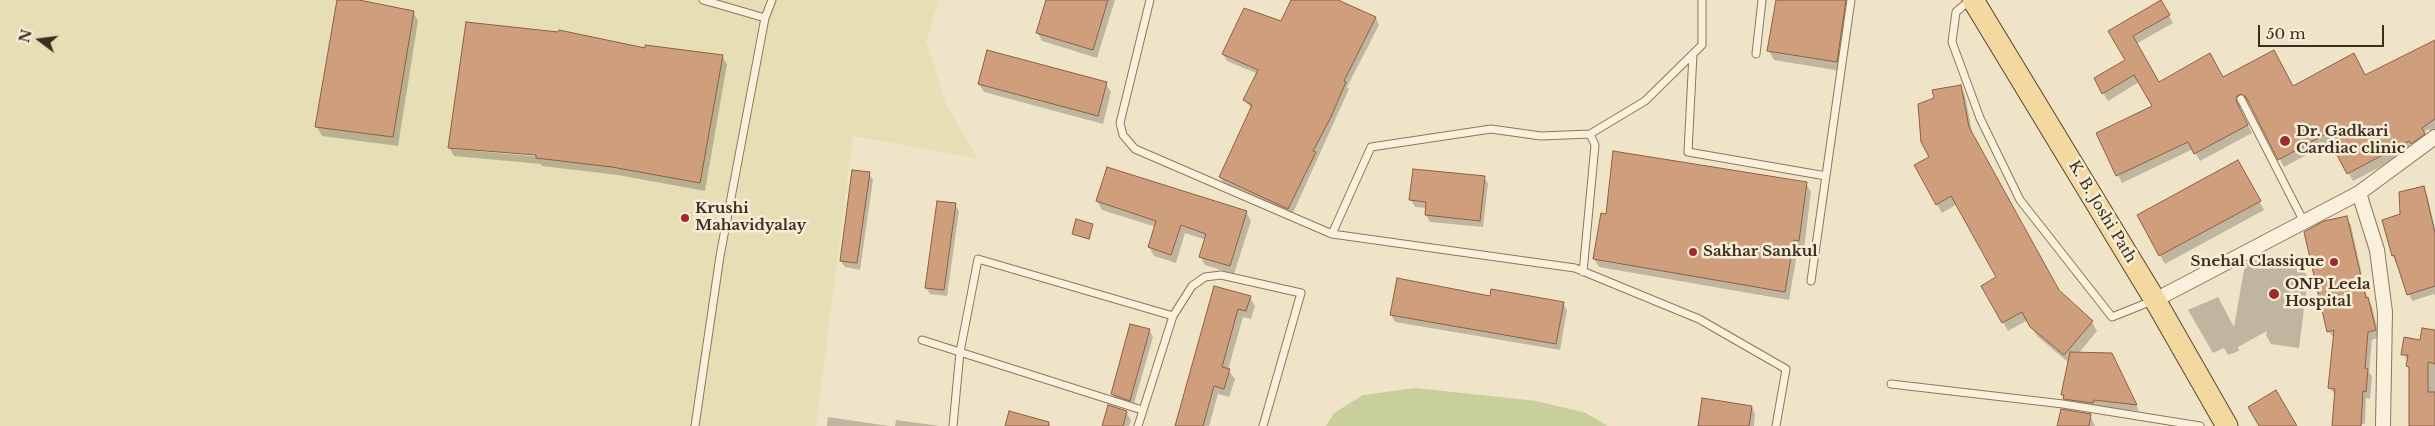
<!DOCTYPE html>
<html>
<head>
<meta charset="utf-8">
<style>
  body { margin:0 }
  #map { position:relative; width:2435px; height:426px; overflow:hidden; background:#f0e4c8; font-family:"Libre Baskerville",serif }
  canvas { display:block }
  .north { position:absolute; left:15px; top:15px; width:50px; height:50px; -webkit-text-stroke:4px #f7eed8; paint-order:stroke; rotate:285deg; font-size:14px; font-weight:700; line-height:20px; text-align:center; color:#3d2e20 }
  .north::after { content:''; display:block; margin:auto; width:18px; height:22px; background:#3d2e20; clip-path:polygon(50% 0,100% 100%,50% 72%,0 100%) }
  .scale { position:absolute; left:2258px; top:25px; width:126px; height:22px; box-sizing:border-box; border:2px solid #3d2e20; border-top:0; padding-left:6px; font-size:15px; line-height:18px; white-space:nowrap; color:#3d2e20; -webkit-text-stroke:4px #f7eed8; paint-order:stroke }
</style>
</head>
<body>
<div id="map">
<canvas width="2435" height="426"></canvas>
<div class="north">N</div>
<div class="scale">50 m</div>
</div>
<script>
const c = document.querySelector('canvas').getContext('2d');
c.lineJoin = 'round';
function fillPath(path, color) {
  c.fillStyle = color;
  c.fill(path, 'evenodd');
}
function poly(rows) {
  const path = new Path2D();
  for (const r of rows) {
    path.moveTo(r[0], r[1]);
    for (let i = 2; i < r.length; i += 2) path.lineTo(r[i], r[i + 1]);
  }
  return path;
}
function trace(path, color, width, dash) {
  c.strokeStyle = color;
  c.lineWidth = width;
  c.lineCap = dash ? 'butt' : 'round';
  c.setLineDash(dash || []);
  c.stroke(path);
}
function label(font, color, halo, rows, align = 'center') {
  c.font = font + ' "Libre Baskerville",serif';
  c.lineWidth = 5;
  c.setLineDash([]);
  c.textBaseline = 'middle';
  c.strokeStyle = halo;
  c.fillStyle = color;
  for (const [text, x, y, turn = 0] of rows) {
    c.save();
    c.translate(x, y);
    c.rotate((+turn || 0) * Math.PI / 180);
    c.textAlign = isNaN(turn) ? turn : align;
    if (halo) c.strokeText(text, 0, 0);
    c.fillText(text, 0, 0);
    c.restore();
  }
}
const farmland = poly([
  [0,0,939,0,926,41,946,104,977,158,853,136,816,426,0,426]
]);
const green = poly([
  [1415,388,1537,401,1586,413,1608,426,1326,426,1334,413,1363,395]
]);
const shadow = poly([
  [338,0,353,0,413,12,418,21,398,146,322,136,317,127],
  [1048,0,1115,0,1097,58,1042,41,1037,32],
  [1292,0,1335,0,1376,18,1379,25,1347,87,1349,89,1292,215,1224,184,1220,177,1251,108,1244,100,1258,74,1227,61,1223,54,1282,23],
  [1777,0,1853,0,1841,71,1774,60,1769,51],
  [2161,1,2173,23,2136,44,2159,84,2223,78,2292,87,2365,76,2435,42,2435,130,2425,136,2428,142,2353,181,2332,141,2284,167,2251,104,2247,101,2241,103,2239,108,2252,133,2200,161,2193,149,2122,183,2098,134,2153,107,2139,82,2108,101,2095,79,2127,60,2110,31],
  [2429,129,2430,131,2410,146,2410,143],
  [646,49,722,56,727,64,705,191,618,175,542,166,541,164,454,156,449,147],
  [454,147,542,155,542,157,454,149],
  [979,84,1106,84,1111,92,1103,124,984,92],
  [1960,86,1965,95,1973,137,2058,291,2092,322,2097,331,2078,354,2115,362,2139,411,2068,405,2062,395,2069,363,2037,336,2028,320,2008,331,1983,286,1998,278,1957,204,1942,213,1916,166,1931,157,1935,99],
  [2238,161,2264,210,2165,264,2138,216],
  [869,174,873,180,860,270,845,267,841,261],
  [1484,177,1488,184,1483,227,1430,222,1426,215,1427,208,1415,207,1411,200],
  [1806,183,1811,192,1804,249,1798,248,1789,300,1599,267,1594,259,1607,215],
  [2423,188,2427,194,2435,228,2435,296,2434,294,2412,301,2393,256,2402,215],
  [1097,201,1246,212,1251,221,1234,274,1205,265,1200,256,1206,240,1185,233,1176,263,1154,256,1149,247,1156,227,1102,210],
  [955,205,959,211,947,296,930,294,926,288],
  [2346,217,2351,225,2367,298,2372,306,2379,337,2372,340,2369,372,2372,377,2370,399,2366,398,2365,423,2359,426,2334,426,2335,395,2330,388,2334,338,2329,332],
  [1092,225,1090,240,1073,234],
  [2252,260,2303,269,2308,278,2299,348,2271,344,2266,335,2267,331,2238,347,2239,351,2228,355,2224,348,2213,353,2188,310,2218,297,2234,327,2245,264],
  [1215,287,1250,297,1255,306,1251,319,1243,317,1228,370,1235,379,1229,397,1218,394,1209,426,1176,426],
  [1491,297,1563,303,1567,310,1560,350,1395,322,1391,315],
  [1149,330,1153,337,1133,407,1116,401,1112,394],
  [2435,331,2435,426,2411,426,2410,372,2407,366,2408,361,2403,354],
  [1752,407,1755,414,1754,426,1698,426],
  [1126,412,1131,420,1129,426,1102,426],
  [2090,415,2095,426,2059,426],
  [828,417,889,426,827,426],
  [896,420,940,426,895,426]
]);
const building = poly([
  [337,0,359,0,414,11,393,137,315,127,337,0],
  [1046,0,1108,0,1093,50,1036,33,1046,0],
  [1291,0,1338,0,1376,17,1344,81,1346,82,1331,117,1313,151,1316,152,1288,209,1219,177,1252,105,1243,100,1258,70,1222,54,1244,8,1281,21,1291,0],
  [1776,0,1846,0,1837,62,1767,51,1776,0],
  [2161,0,2170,15,2133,36,2159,82,2210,53,2223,77,2274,50,2293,86,2354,53,2365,75,2435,40,2435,119,2422,128,2425,134,2411,144,2409,141,2347,174,2326,134,2278,160,2246,97,2241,94,2237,96,2236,101,2248,125,2194,154,2188,142,2116,176,2096,133,2152,106,2134,75,2102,94,2094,78,2125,60,2108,31,2161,0],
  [466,22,558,32,559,30,645,48,645,45,723,55,700,183,612,167,536,158,536,155,448,148,466,22],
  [987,50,1107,82,1098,116,978,84,987,50],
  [1961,85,1969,127,2059,290,2093,321,2064,355,2030,327,2022,312,2002,323,1981,286,1996,277,1951,196,1936,205,1914,165,1929,157,1921,142,1918,104,1934,98,1932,90,1961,85],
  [1613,151,1807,182,1799,241,1794,240,1785,292,1593,259,1601,213,1606,214,1613,151],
  [2238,160,2261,201,2159,256,2137,215,2238,160],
  [1107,167,1247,211,1230,266,1199,257,1206,234,1181,225,1171,255,1148,247,1156,221,1096,201,1107,167],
  [1413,169,1485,176,1480,221,1425,215,1426,202,1409,200,1413,169],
  [852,170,870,172,857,263,840,261,852,170],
  [2424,186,2435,233,2435,286,2407,295,2394,255,2392,256,2382,220,2400,214,2399,192,2424,186],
  [937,201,956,203,944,290,925,288,937,201],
  [2347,216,2366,298,2368,297,2376,330,2368,332,2365,368,2368,369,2366,392,2363,391,2361,426,2332,426,2335,389,2328,388,2334,330,2327,332,2304,232,2324,221,2347,216],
  [1076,219,1093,224,1089,239,1072,234,1076,219],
  [1397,278,1490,296,1491,289,1564,302,1556,344,1390,315,1397,278],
  [1214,286,1251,296,1246,311,1238,309,1222,367,1230,369,1224,389,1214,386,1203,426,1175,426,1214,286],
  [1130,324,1150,329,1130,401,1111,394,1130,324],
  [2422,328,2435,330,2435,364,2428,362,2428,392,2435,392,2435,426,2409,426,2409,367,2406,366,2408,355,2401,355,2404,337,2420,340,2422,328],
  [2070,352,2112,353,2137,405,2094,400,2093,403,2063,399,2064,395,2061,395,2070,352],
  [2276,390,2297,426,2259,426,2248,407,2276,390],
  [1702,398,1752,406,1749,426,1698,426,1702,398],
  [1108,405,1127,411,1123,426,1102,426,1108,405],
  [2061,409,2091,414,2089,426,2057,426,2061,409],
  [1009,411,1049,422,1049,426,1005,426,1009,411]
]);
const lane = poly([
  [703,0,765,18],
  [1150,0,1120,123,1123,135,1135,149,1332,234,1575,268,1699,319,1786,369,1776,426],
  [1970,0,1956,12,1952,42,1980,118,2020,200,2112,317,2152,301],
  [1693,54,1688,152,1826,176],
  [1756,54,1762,0],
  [2241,99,2304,222],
  [1332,234,1371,147,1491,129,1541,136,1590,134,1645,101,1702,45,1702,0],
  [1583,272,1595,145,1590,134],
  [1811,281,1851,0],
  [922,340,1142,410],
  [1891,384,2063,404,2200,426],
  [695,426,720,256,765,18,772,0],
  [953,426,960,352,978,259,1173,316],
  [1138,426,1173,316,1192,286,1205,277,1221,275,1301,293,1263,426]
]);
const street = poly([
  [2359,193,2377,250,2385,312,2383,426],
  [2155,300,2359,193,2435,137]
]);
const primary = poly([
  [1973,0,2155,300,2227,426]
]);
const markers = [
  [2285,141,6,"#9e2a2b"],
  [685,218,5,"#9e2a2b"],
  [1693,252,5,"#9e2a2b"],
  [2334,262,5,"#9e2a2b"],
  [2274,294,6,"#9e2a2b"]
];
const poiNames = [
  ["Dr. Gadkari",2296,132],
  ["Cardiac clinic",2296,149],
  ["Krushi",695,209],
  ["Mahavidyalay",695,226],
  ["Sakhar Sankul",1703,252],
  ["Snehal Classique",2324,262,"right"],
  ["ONP Leela",2285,285],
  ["Hospital",2285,302]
];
const streetNames = [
  ["K. B. Joshi Path",2102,212,59]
];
fillPath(farmland, '#e6deb5');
fillPath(green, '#c9cf9b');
fillPath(shadow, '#0003');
fillPath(building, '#cf9f7d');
trace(building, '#8d5f41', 1);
trace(lane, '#8d765c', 9);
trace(street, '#8d765c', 16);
trace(primary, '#5b4430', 23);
trace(lane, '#faf1dc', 7);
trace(street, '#faf1dc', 14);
trace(primary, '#f3d9a0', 21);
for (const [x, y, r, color] of markers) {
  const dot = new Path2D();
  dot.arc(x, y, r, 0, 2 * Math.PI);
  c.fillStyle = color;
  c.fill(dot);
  trace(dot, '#f7eed8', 2);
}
label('bold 15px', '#3d2e20', '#f7eed8', poiNames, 'left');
label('15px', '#3d2e20', '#f7eed8', streetNames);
</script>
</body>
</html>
